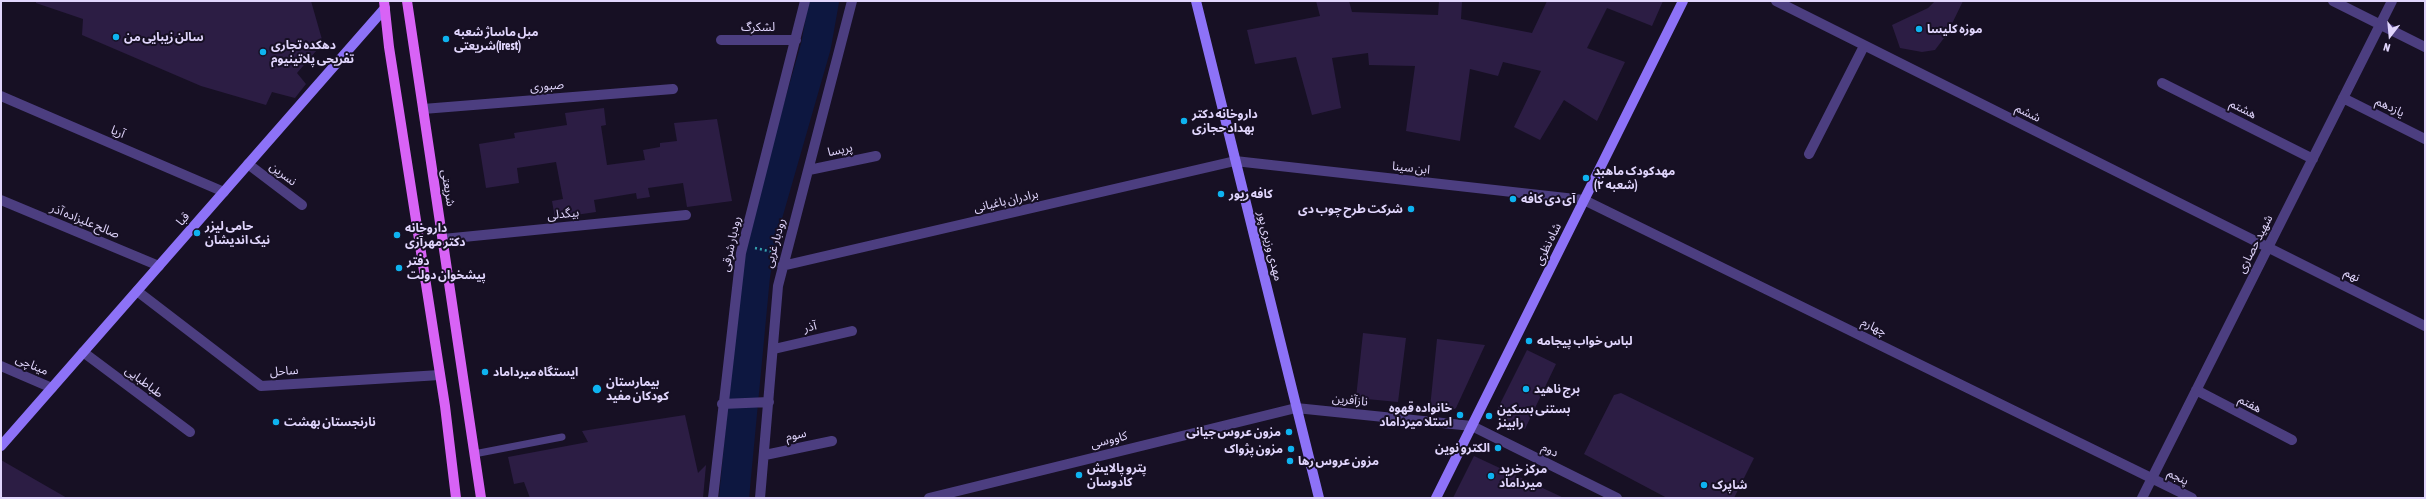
<!DOCTYPE html>
<html>
<head>
<meta charset="utf-8">
<style>
  body { margin:0 }
  #map { position:relative; width:2426px; height:499px; overflow:hidden; background:#171024; font-family:"Asap Condensed",sans-serif }
  canvas { display:block }
  .frame { position:absolute; inset:0; border:2px solid #e1d6fd; pointer-events:none }
  .north { position:absolute; left:2370px; top:16px; width:40px; height:40px; -webkit-text-stroke:3px #171024; paint-order:stroke; rotate:196deg; font-size:11px; font-weight:700; line-height:16px; text-align:center; color:#e1d6fd }
  .north::after { content:''; display:block; margin:auto; width:14px; height:18px; background:#e1d6fd; clip-path:polygon(50% 0,100% 100%,50% 72%,0 100%) }
</style>
</head>
<body>
<div id="map">
<canvas width="2426" height="499"></canvas>
<div class="frame"></div>
<div class="north">N</div>
</div>
<script>
const c = document.querySelector('canvas').getContext('2d');
c.lineJoin = 'round';
function poly(rows) {
  const path = new Path2D();
  for (const r of rows) {
    path.moveTo(r[0], r[1]);
    for (let i = 2; i < r.length; i += 2) path.lineTo(r[i], r[i + 1]);
  }
  return path;
}
function trace(path, color, width, dash) {
  c.strokeStyle = color;
  c.lineWidth = width;
  c.lineCap = dash ? 'butt' : 'round';
  c.setLineDash(dash || []);
  c.stroke(path);
}
function fillPath(path, color) {
  c.fillStyle = color;
  c.fill(path, 'evenodd');
}
function label(font, color, halo, rows, align = 'center') {
  c.font = font + ' "Asap Condensed","Noto Sans Arabic",sans-serif';
  c.lineWidth = 4;
  c.setLineDash([]);
  c.textBaseline = 'middle';
  c.strokeStyle = halo;
  c.fillStyle = color;
  for (const [text, x, y, turn = 0] of rows) {
    c.save();
    c.translate(x, y);
    c.rotate((+turn || 0) * Math.PI / 180);
    c.textAlign = isNaN(turn) ? turn : align;
    if (halo) c.strokeText(text, 0, 0);
    c.fillText(text, 0, 0);
    c.restore();
  }
}
const river = poly([
  [734,498,755,276,764,227,816,46,824,1]
]);
const building = poly([
  [36,1,311,1,323,43,297,73,306,84,295,98,272,92,266,105,201,86,82,35,83,19,36,3],
  [1316,1,1349,1,1352,12,1438,15,1439,1,1462,1,1461,19,1532,33,1547,1,1663,1,1652,26,1607,8,1587,48,1625,62,1597,121,1564,100,1540,140,1514,127,1541,71,1503,62,1498,76,1470,69,1460,141,1406,131,1415,66,1369,65,1368,53,1332,58,1341,108,1312,115,1296,57,1255,64,1247,30,1320,16],
  [1935,1,1963,1,1947,34,1935,50,1922,52,1900,48,1892,25,1928,8],
  [604,108,606,125,601,126,607,165,645,160,643,150,660,147,660,143,677,141,674,123,717,119,732,201,687,207,683,183,648,188,650,197,637,199,636,193,594,200,596,212,555,218,552,201,563,199,556,162,517,168,519,183,486,188,479,144,515,138,514,133,567,125,565,113],
  [1363,333,1406,338,1398,402,1356,398],
  [1437,339,1485,345,1456,408,1449,412,1430,408],
  [1527,350,1556,364,1525,429,1495,414],
  [1621,393,1754,458,1734,498,1667,498,1584,454,1614,395],
  [685,415,698,473,706,465,703,498,530,498,524,482,514,484,508,457,588,442,582,431],
  [1474,456,1564,498,1453,498],
  [1,460,67,498,1,498]
]);
const path = poly([
  [755,248,773,252]
]);
const lane = poly([
  [474,454,562,437]
]);
const street = poly([
  [1776,1,2425,326],
  [2333,1,2425,47],
  [721,40,796,40],
  [2162,83,2313,159],
  [1,96,224,192],
  [2343,98,2425,139],
  [423,109,673,89],
  [1809,154,1864,46],
  [248,164,302,205],
  [809,170,876,156],
  [1,200,159,266],
  [443,239,686,215],
  [782,266,1235,161,1584,200,2192,498],
  [137,291,261,386,440,375],
  [774,349,852,331],
  [83,352,190,432],
  [1,366,52,388],
  [2196,390,2292,440],
  [722,404,769,402],
  [765,455,832,441],
  [713,498,741,253,805,1],
  [760,498,778,286,852,1],
  [929,498,1296,408,1472,426,1617,498],
  [2142,498,2392,1]
]);
const secondary = poly([
  [1196,1,1319,498],
  [1,446,385,8],
  [1436,498,1683,1]
]);
const primary = poly([
  [384,1,389,47,445,406,456,498],
  [407,1,481,498]
]);
const markers = [
  [1919,29,4,"#0eb3f0"],
  [116,37,4,"#0eb3f0"],
  [446,39,4,"#0eb3f0"],
  [263,52,4,"#0eb3f0"],
  [1184,121,4,"#0eb3f0"],
  [1586,178,4,"#0eb3f0"],
  [1221,194,4,"#0eb3f0"],
  [1513,199,4,"#0eb3f0"],
  [1411,209,4,"#0eb3f0"],
  [197,233,4,"#0eb3f0"],
  [397,235,4,"#0eb3f0"],
  [399,268,4,"#0eb3f0"],
  [1529,341,4,"#0eb3f0"],
  [485,372,4,"#0eb3f0"],
  [597,389,5,"#0eb3f0"],
  [1526,389,4,"#0eb3f0"],
  [1460,415,4,"#0eb3f0"],
  [1489,416,4,"#0eb3f0"],
  [276,422,4,"#0eb3f0"],
  [1289,432,4,"#0eb3f0"],
  [1498,448,4,"#0eb3f0"],
  [1291,449,4,"#0eb3f0"],
  [1290,461,4,"#0eb3f0"],
  [1079,475,4,"#0eb3f0"],
  [1491,476,4,"#0eb3f0"],
  [1704,485,4,"#0eb3f0"]
];
const streetNames = [
  ["لشکرگ",758,27],
  ["صبوری",547,86,-5],
  ["یازدهم",2390,107,26],
  ["هشتم",2243,109,27],
  ["ششم",2028,113,26],
  ["آریا",118,132,23],
  ["پریسا",840,150,-12],
  ["ابن سینا",1411,168,6],
  ["نسرین",283,174,37],
  ["شریعتی",448,188,81],
  ["برادران باغیانی",1006,201,-13],
  ["بیگدلی",563,214,-6],
  ["قبا",183,219,-49],
  ["صالح علیزاده آذر",85,221,22],
  ["رودبار غربی",775,243,-75],
  ["رودبار شرقی",731,244,-78],
  ["شاه نظری",1548,244,-64],
  ["شهید حصاری",2255,244,-63],
  ["مهدی وزیری پور",1270,246,76],
  ["نهم",2352,275,27],
  ["آذر",810,327,-13],
  ["چهارم",1874,327,26],
  ["میناچی",32,365,23],
  ["ساحل",284,371,-4],
  ["طباطبایی",144,382,37],
  ["نازآفرین",1350,400,6],
  ["هفتم",2250,404,28],
  ["سوم",796,435,-12],
  ["کاووسی",1109,440,-14],
  ["دوم",1550,450,26],
  ["پنجم",2178,477,26]
];
const poiNames = [
  ["موزه کلیسا",1927,29],
  ["مبل ماساژ شعبه",454,32],
  ["شریعتی(irest)",454,46],
  ["سالن زیبایی من",124,37],
  ["دهکده تجاری",271,45],
  ["تفریحی پلاتینیوم",271,59],
  ["داروخانه دکتر",1192,114],
  ["بهداد حجازی",1192,128],
  ["مهدکودک ماهبد",1594,171],
  ["(شعبه ۲)",1594,185],
  ["کافه ریور",1229,194],
  ["آی دی کافه",1521,199],
  ["شرکت طرح چوب دی",1403,209,"right"],
  ["حامی لیزر",205,226],
  ["نیک اندیشان",205,240],
  ["داروخانه",405,228],
  ["دکتر مهرآزی",405,242],
  ["دفتر",407,261],
  ["پیشخوان دولت",407,275],
  ["لباس خواب پيجامه",1537,341],
  ["ایستگاه میرداماد",493,372],
  ["بیمارستان",606,382],
  ["کودکان مفید",606,396],
  ["برج ناهید",1534,389],
  ["خانواده قهوه",1452,408,"right"],
  ["استلا میرداماد",1452,422,"right"],
  ["بستنی بسکین",1497,409],
  ["رابینز",1497,423],
  ["نارنجستان بهشت",284,422],
  ["مزون عروس جیانی",1281,432,"right"],
  ["الکترو نوین",1490,448,"right"],
  ["مزون پژواک",1283,449,"right"],
  ["مزون عروس رها",1298,461],
  ["پترو پالایش",1087,468],
  ["کادوسان",1087,482],
  ["مرکز خرید",1499,469],
  ["میرداماد",1499,483],
  ["شاپرک",1712,485]
];
trace(river, '#0d1740', 30);
fillPath(building, '#2c1d44');
trace(path, '#36a2b0', 2.5, [2, 3]);
trace(lane, '#4c3e80', 7);
trace(street, '#4c3e80', 10);
trace(secondary, '#8d72f7', 10);
trace(primary, '#d863f6', 10);
for (const [x, y, r, color] of markers) {
  const dot = new Path2D();
  dot.arc(x, y, r, 0, 2 * Math.PI);
  c.fillStyle = color;
  c.fill(dot);
  trace(dot, '#171024', 1.5);
}
label('12px', '#e1d6fd', '#171024', streetNames);
label('bold 12px', '#e1d6fd', '#171024', poiNames, 'left');
</script>
</body>
</html>
